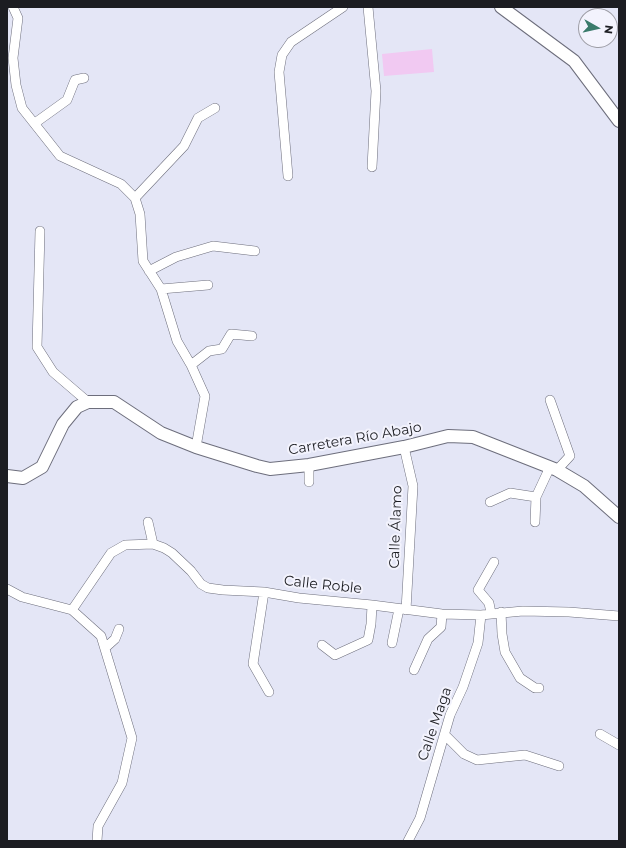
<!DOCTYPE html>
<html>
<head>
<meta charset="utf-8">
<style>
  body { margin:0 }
  #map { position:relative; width:626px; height:848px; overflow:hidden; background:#e4e6f6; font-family:Montserrat,sans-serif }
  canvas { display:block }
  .frame { position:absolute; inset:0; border:8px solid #1c1d22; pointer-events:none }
  .north { position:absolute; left:578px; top:8px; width:40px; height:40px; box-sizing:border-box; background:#f3f3fd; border:1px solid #9d9da5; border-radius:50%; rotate:98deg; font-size:11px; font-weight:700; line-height:16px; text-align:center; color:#1c1d22 }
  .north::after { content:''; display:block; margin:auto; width:14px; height:18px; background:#3a7b6b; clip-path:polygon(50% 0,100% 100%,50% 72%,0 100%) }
</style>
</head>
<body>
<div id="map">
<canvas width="626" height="848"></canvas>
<div class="frame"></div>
<div class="north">N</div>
</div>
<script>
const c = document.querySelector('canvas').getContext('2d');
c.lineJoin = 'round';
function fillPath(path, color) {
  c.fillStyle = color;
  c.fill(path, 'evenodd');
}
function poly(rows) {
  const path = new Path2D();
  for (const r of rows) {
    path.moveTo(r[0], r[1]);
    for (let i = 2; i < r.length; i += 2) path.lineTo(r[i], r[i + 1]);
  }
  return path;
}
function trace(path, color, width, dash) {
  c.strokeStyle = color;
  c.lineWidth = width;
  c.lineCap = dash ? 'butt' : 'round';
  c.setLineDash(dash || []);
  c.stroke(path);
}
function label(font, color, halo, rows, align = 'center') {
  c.font = font + ' Montserrat,sans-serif';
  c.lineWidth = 4;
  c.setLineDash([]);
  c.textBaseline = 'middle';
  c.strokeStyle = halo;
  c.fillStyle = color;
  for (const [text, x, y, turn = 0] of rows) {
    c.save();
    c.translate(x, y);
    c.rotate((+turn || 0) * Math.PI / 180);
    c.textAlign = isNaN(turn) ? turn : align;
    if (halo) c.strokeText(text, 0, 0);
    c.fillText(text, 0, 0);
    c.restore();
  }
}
const green = poly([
  [432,49,434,72,384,76,382,54]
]);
const minor = poly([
  [13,7,18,18,13,58,16,85,22,108,60,156,121,184,135,198,140,214,143,261,161,289,177,341,191,365,205,396,196,447],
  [368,7,376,91,372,167],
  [35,123,67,100,75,80,84,78],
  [288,176,279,72,282,55,291,42,343,7],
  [135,198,184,146,198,118,215,108],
  [40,231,37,347,53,372,88,402],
  [149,271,176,257,213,246,255,251],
  [161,289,208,285],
  [191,365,209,351,222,349,231,334,252,336],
  [550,400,570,456,557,470],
  [404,447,413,486,406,610],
  [309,465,309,482],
  [490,502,510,493,536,497],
  [148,522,153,544],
  [535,522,536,497,550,467],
  [7,589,22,597,72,610,101,636,132,738,122,783,98,826,97,841],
  [264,592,253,664,269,692],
  [72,610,111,553,125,545,153,544,164,548,172,553,191,571,201,584,208,588,223,590,264,592,299,598,372,605,442,614,481,615,523,611,569,612,619,616],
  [501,612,502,634,505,652,520,678,535,688,539,688],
  [491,613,489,603,478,590,494,562],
  [392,643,399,609],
  [322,645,335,655,368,640,371,624,372,605],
  [105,648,115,639,119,629],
  [414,670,428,639,441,627,442,614],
  [600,734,619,745],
  [445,735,464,754,477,760,525,755,559,766],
  [408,841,420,818,450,715,463,687,478,643,481,615]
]);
const tertiary = poly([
  [501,7,574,61,619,121],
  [7,476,23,478,42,467,63,424,77,407,88,402,114,402,161,433,196,447,257,466,270,469,309,465,404,447,448,436,473,437,557,470,584,486,619,517]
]);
const streetNames = [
  ["Carretera Río Abajo",355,439,-10],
  ["Calle Álamo",396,527,-88],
  ["Calle Roble",323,585,6],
  ["Calle Maga",435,724,-71]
];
fillPath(green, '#f1c9f2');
trace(minor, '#6d6e7c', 10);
trace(tertiary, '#6d6e7c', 14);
trace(minor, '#fff', 9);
trace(tertiary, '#fff', 12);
label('14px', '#1c1d22', '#f3f3fd', streetNames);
</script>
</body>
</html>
